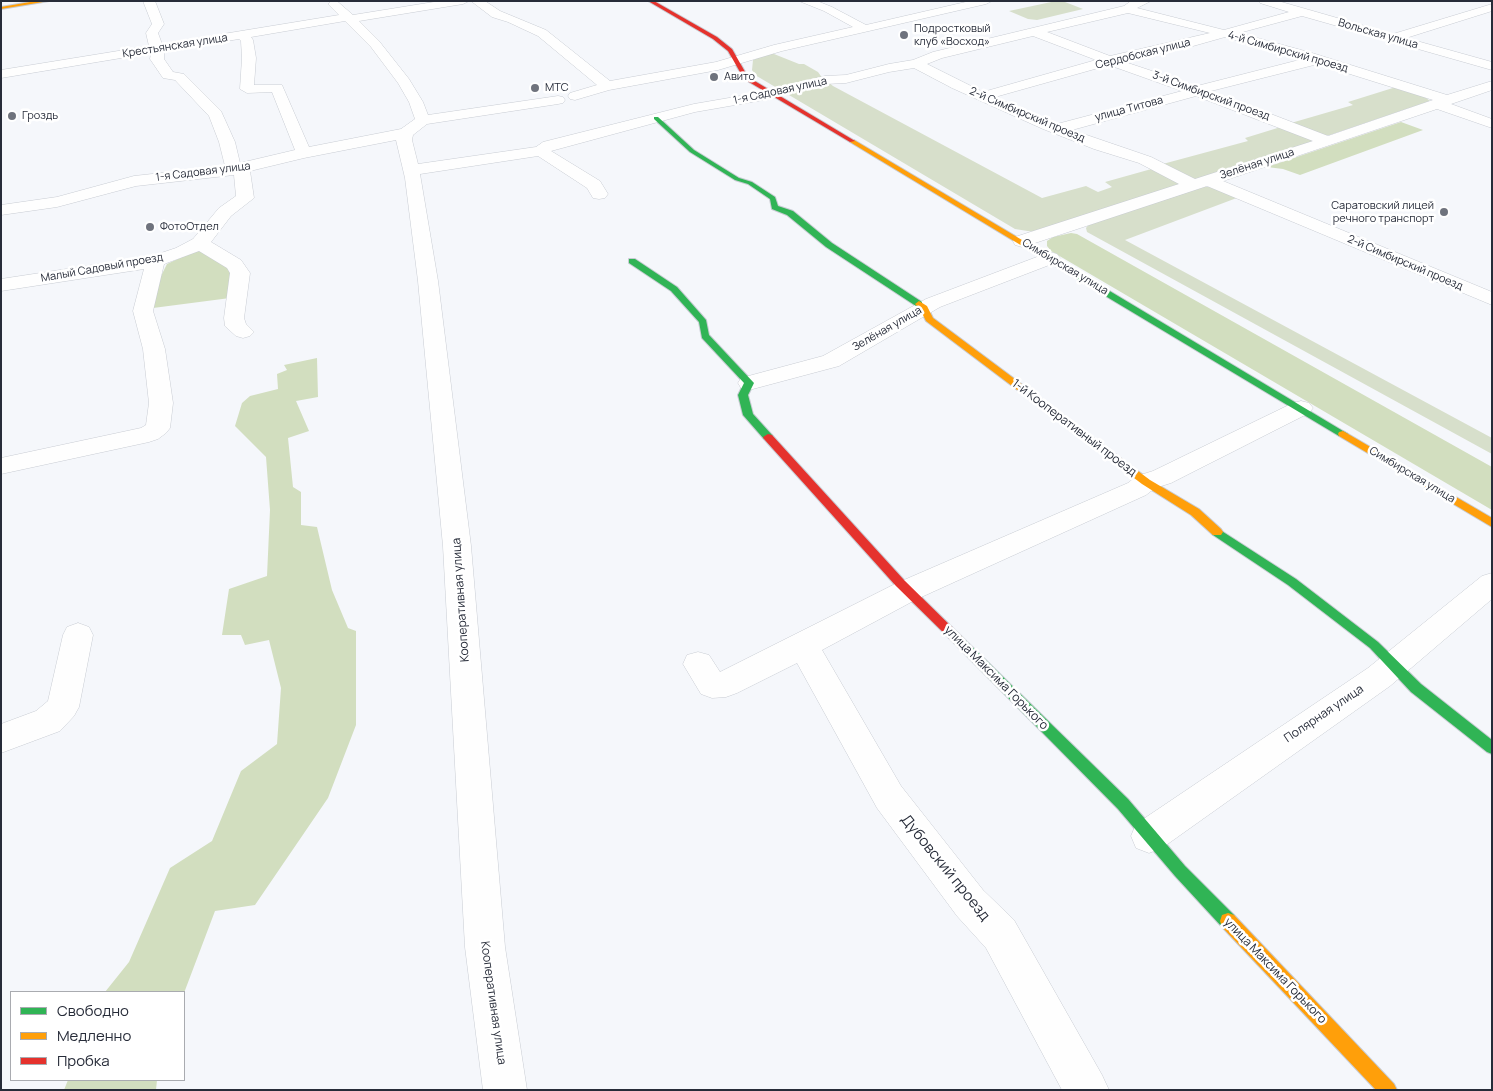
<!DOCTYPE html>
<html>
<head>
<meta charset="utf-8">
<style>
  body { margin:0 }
  #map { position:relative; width:1493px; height:1091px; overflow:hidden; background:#f5f7fb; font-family:Manrope,sans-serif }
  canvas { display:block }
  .frame { position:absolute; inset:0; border:2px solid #272c39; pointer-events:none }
  .legend { position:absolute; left:10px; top:991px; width:175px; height:90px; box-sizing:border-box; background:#fff; border:1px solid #a9abb0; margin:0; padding:6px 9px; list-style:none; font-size:15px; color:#272c39 }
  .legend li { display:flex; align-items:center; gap:10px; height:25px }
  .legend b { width:25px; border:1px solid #a9abb0 }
</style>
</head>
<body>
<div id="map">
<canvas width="1493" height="1091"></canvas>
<div class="frame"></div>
<ul class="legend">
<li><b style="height:6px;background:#30b455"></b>Свободно</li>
<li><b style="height:6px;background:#ff9f0a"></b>Медленно</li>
<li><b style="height:6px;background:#e5322d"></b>Пробка</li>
</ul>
</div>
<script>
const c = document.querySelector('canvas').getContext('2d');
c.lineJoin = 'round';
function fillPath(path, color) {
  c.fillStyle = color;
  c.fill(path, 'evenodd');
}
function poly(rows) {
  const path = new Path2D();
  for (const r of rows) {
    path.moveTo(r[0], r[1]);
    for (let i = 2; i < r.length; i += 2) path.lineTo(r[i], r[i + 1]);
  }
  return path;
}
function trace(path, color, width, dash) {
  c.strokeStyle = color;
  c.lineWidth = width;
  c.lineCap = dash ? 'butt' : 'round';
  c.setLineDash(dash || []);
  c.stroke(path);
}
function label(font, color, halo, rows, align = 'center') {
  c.font = font + ' Manrope,sans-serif';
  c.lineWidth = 5;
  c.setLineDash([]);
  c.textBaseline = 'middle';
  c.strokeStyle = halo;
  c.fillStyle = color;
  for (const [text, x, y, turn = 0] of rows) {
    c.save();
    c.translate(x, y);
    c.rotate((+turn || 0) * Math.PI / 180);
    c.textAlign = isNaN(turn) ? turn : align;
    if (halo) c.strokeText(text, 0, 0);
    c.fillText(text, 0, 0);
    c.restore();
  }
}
const green = poly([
  [1056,1,1065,2,1083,9,1037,20,1028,19,1009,11],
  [769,52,799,64,804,64,818,72,823,79,777,88,755,75,752,70,753,60],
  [828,82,833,86,1042,198,1086,186,1098,192,1112,187,1105,182,1155,168,1182,184,1034,232,1015,229,789,95,793,91,823,87],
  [1396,87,1425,97,1430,101,1330,135,1322,135,1291,123,1353,105,1348,102],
  [1284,126,1312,140,1311,142,1193,181,1159,165,1248,141,1245,138],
  [1204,187,1211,187,1242,196,1125,240,1492,438,1492,454,1087,232,1086,228,1089,224]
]);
const forest = poly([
  [1401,122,1423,130,1300,175,1283,169,1267,167],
  [1071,233,1077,234,1492,467,1492,510,1051,251,1047,246,1047,241,1053,237],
  [199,249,236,273,230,298,153,308,158,282,167,264],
  [317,358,318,397,296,401,309,431,288,438,293,487,301,492,301,525,317,527,332,590,348,628,356,631,356,725,328,798,255,905,215,911,184,993,105,992,129,962,170,868,212,841,241,771,277,744,281,688,269,640,245,645,241,635,222,635,229,589,267,576,270,510,266,457,235,426,242,403,250,396,278,389,277,374,287,370,284,365],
  [68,1080,157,1080,156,1090,64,1090]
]);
const street = poly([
  [143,1,155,1,164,24,158,33,162,44,339,15,328,4,331,1,338,2,353,15,440,1,469,1,463,4,359,21,379,41,409,79,423,102,428,115,558,96,563,97,565,100,563,103,558,104,427,124,413,135,412,140,418,164,536,147,543,142,694,104,758,93,825,76,846,75,889,64,913,60,933,52,1124,6,1131,1,1151,1,1137,8,1224,30,1289,12,1260,3,1258,1,1278,1,1393,34,1492,4,1492,11,1406,38,1492,62,1492,70,1302,16,1239,33,1312,53,1447,95,1492,81,1492,90,1451,104,1492,119,1492,128,1437,109,1223,181,1492,292,1492,305,1207,186,1029,245,1022,247,1015,245,1013,241,1015,237,1179,184,1139,163,1094,149,1043,129,952,88,914,68,889,72,846,83,825,84,758,101,695,112,551,151,600,181,608,194,605,198,599,199,593,198,587,188,538,156,420,174,438,281,471,546,505,947,527,1090,483,1090,465,947,443,546,418,281,405,178,396,140,304,158,250,171,254,198,231,216,211,242,241,260,250,273,244,318,246,324,254,332,250,336,243,338,236,336,225,326,224,318,230,273,227,268,199,251,164,264,153,311,165,349,173,403,170,428,166,433,158,439,149,442,1,474,1,458,141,428,146,425,149,403,143,349,133,311,144,269,1,291,1,279,152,256,176,248,193,239,219,208,236,196,234,175,136,186,57,207,1,215,1,205,57,197,134,176,225,166,219,142,209,116,175,80,163,78,150,59,151,53,1,78,1,70,149,46,146,33,152,24,143,1],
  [1128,13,1210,33,1110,56,1047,32,1128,13],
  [345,21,371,47,398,83,409,102,415,119,401,129,309,147,282,85,254,85,256,58,253,40,251,37,345,21],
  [1033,36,1096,60,983,92,927,64,942,58,1033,36],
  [1225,37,1303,59,1197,86,1122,61,1186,48,1225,37],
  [239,39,241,41,242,58,240,89,247,93,272,92,295,150,240,163,235,142,221,111,184,74,173,72,164,59,164,51,239,39],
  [1318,64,1433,100,1328,136,1211,91,1318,64],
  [1109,65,1182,91,1057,124,995,97,1109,65],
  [1196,96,1313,141,1195,179,1151,157,1072,130,1196,96],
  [471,1,485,1,500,11,546,30,610,81,716,62,774,45,853,27,824,11,799,1,817,1,832,7,866,25,970,1,992,1,986,4,782,51,718,70,609,90,575,100,570,99,568,96,570,93,597,85,538,36,508,22,492,17,471,1],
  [1050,252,1057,254,1060,258,1057,262,940,307,839,366,749,390,741,388,738,383,741,378,823,356,926,299,1050,252],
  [1301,401,1309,403,1313,408,1309,413,1171,483,1155,488,1146,495,917,599,822,650,901,786,983,890,1014,920,1102,1075,1109,1090,1062,1090,986,948,957,916,877,808,797,663,737,693,726,697,712,698,701,694,683,664,687,655,698,652,709,655,720,672,722,671,897,583,1128,483,1137,476,1153,471,1293,403,1301,401],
  [1492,573,1492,599,1390,686,1162,848,1149,853,1136,848,1131,836,1136,824,1368,668,1482,576,1492,573],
  [78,623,89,627,93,635,79,707,74,716,60,731,1,753,1,724,36,711,48,701,63,635,67,627,78,623]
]);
const fast = poly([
  [654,117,658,117,694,150,739,178,752,182,775,197,778,206,793,211,832,243,922,302,922,306,916,306,826,247,787,215,772,209,770,199,748,184,735,180,690,152,654,119,654,117],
  [629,259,635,259,677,287,706,320,709,335,754,383,748,395,753,414,772,435,773,437,772,439,764,439,743,415,738,395,744,383,702,338,699,322,671,291,629,263,629,259],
  [1057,263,1063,263,1348,434,1347,436,1339,436,1057,267,1057,263],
  [1217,528,1296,579,1378,642,1421,684,1492,740,1492,754,1487,752,1411,692,1370,648,1288,585,1213,535,1211,532,1217,528],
  [957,634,961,636,1128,799,1185,866,1234,915,1236,921,1234,927,1228,929,1222,927,1175,876,1118,809,953,642,951,639,953,636,957,634]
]);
const slow = poly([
  [36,1,49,1,1,9,1,7,36,1],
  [850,140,854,140,1064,265,1057,267,850,142,850,140],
  [919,301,927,306,933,318,1150,480,1199,509,1221,529,1223,532,1221,535,1213,535,1191,515,1142,484,926,321,920,309,915,304,919,301],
  [1343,431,1492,518,1492,527,1339,436,1338,434,1339,432,1343,431],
  [1228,913,1234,915,1394,1084,1397,1090,1376,1090,1222,927,1220,921,1222,915,1228,913]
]);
const jam = poly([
  [648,1,654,1,717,37,732,49,748,77,855,141,850,142,744,79,728,51,713,39,648,1],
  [768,434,772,435,904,580,961,636,963,639,961,642,957,644,953,642,896,586,764,439,763,437,768,434]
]);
const markers = [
  [904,35,5,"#6f737d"],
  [714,77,5,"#6f737d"],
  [535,88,5,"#6f737d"],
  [12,116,5,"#6f737d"],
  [1444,212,5,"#6f737d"],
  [150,227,5,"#6f737d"]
];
const farPoinames = [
  ["Подростковый",914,29],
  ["клуб «Восход»",914,42],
  ["Авито",724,77],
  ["МТС",545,88],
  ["Гроздь",22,116],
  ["Саратовский лицей",1434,206,"right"],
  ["речного транспорт",1434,219,"right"],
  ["ФотоОтдел",160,227]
];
const farStreetnames = [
  ["Вольская улица",1378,34,16],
  ["Крестьянская улица",175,46,-9],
  ["4-й Симбирский проезд",1288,52,16],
  ["Сердобская улица",1143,54,-14],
  ["1-я Садовая улица",780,91,-12],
  ["3-й Симбирский проезд",1211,96,20],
  ["улица Титова",1129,109,-15],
  ["2-й Симбирский проезд",1027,115,23],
  ["Зелёная улица",1257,164,-18],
  ["1-я Садовая улица",203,172,-7],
  ["2-й Симбирский проезд",1405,263,23],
  ["Симбирская улица",1065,267,31],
  ["Малый Садовый проезд",102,268,-10],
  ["Зелёная улица",887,329,-30],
  ["Симбирская улица",1412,475,31]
];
const streetNames = [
  ["1-й Кооперативный проезд",1074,428,37],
  ["Кооперативная улица",461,600,-94],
  ["улица Максима Горького",996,678,45],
  ["Полярная улица",1324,714,-34],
  ["улица Максима Горького",1275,971,46],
  ["Кооперативная улица",493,1003,82]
];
const nearStreetnames = [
  ["Дубовский проезд",945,868,51]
];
fillPath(green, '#d7dfcb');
fillPath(forest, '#d2debf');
trace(street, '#c8ccd3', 1);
trace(fast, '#c8ccd3', 2);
trace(slow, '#c8ccd3', 2);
trace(jam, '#c8ccd3', 2);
fillPath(street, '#fefefe');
fillPath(fast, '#30b455');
fillPath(slow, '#ff9f0a');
fillPath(jam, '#e5322d');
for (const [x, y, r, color] of markers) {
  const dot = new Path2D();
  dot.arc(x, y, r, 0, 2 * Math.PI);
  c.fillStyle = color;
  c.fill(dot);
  trace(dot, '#fff', 2);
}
label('11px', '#272c39', '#fff', farPoinames, 'left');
label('11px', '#272c39', '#fff', farStreetnames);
label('12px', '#272c39', '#fff', streetNames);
label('15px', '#272c39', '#fff', nearStreetnames);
</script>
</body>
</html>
